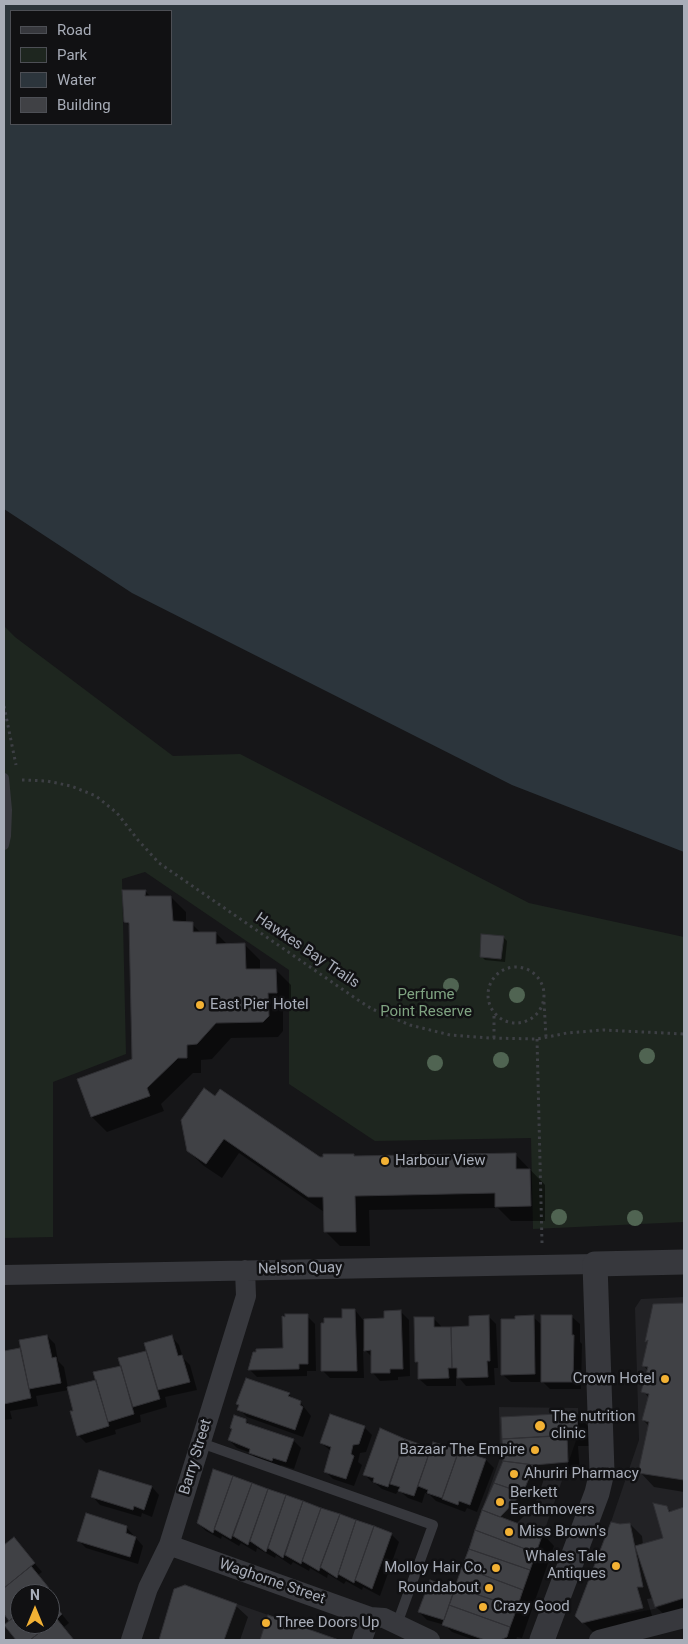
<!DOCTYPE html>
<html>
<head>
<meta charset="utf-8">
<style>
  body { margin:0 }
  #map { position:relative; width:688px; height:1644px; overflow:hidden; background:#161618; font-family:Roboto,sans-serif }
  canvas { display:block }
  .frame { position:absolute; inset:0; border:5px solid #a8adb8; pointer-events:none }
  .legend { position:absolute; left:10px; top:10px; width:162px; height:115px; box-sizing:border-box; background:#111113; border:1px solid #4d4f55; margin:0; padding:6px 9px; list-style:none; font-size:15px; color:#a8adb8 }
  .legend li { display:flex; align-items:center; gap:10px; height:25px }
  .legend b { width:25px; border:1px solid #4d4f55 }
  .north { position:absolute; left:10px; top:1584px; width:50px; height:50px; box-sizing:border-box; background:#111113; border:1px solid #4d4f55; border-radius:50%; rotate:0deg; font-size:14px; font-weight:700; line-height:20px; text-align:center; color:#a8adb8 }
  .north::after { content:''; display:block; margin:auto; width:18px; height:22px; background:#f2b134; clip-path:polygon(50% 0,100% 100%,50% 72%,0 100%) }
</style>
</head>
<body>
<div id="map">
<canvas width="688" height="1644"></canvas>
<div class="frame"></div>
<ul class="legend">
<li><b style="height:6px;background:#37383d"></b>Road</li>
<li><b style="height:14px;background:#1e261f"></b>Park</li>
<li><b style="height:14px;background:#2c353c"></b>Water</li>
<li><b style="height:14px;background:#404145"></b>Building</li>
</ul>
<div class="north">N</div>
</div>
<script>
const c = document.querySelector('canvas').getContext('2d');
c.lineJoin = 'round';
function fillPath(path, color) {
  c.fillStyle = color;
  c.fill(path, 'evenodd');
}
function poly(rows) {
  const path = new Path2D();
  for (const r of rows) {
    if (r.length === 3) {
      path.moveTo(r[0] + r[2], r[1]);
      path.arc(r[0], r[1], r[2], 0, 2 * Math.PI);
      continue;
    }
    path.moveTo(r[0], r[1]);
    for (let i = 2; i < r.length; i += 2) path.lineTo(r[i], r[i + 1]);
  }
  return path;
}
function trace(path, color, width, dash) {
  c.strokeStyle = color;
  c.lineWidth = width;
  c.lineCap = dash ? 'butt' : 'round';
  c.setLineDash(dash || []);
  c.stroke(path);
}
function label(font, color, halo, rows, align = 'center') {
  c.font = font + ' Roboto,sans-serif';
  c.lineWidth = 5;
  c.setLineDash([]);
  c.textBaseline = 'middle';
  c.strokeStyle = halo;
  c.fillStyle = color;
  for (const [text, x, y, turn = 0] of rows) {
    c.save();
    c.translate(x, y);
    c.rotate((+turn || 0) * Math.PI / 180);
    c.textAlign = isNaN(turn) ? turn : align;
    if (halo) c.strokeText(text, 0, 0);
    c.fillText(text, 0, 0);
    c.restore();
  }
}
const built = poly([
  [684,1297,684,1599,654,1609,582,1623,575,1616,611,1522,639,1440,635,1308,641,1299],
  [499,1407,578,1408,578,1435,507,1637,500,1640,485,1640,442,1625,500,1458],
  [185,1585,237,1604,339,1640,159,1640,174,1589]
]);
const green = poly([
  [4,626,15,637,173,756,240,754,529,903,684,937,684,1222,533,1229,531,1138,375,1141,289,1084,289,970,145,872,122,879,126,1054,53,1082,53,1237,4,1238]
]);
const water = poly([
  [4,4,684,4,684,852,512,785,132,593,4,509],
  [11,11,171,11,171,124,11,124]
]);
const shadow = poly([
  [124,891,146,892,151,897,171,897,186,912,186,923,192,924,202,934,216,933,228,945,245,945,260,960,260,970,276,970,291,985,291,1008,283,1008,283,1031,278,1037,231,1038,212,1059,201,1060,201,1073,193,1073,161,1104,164,1111,107,1132,92,1117,79,1080,133,1060,130,927,125,921],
  [503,937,507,941,505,962,485,960,481,956],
  [216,1097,320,1159,354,1155,356,1157,515,1154,545,1185,545,1221,511,1221,498,1208,369,1210,370,1246,340,1246,326,1232,324,1212,239,1153,222,1178,204,1166,188,1151],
  [684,1304,684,1492,654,1487,640,1472,649,1426,643,1420,649,1398,643,1391,648,1371,643,1365,649,1343,647,1341,654,1305],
  [355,1310,363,1320,385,1319,401,1312,409,1320,410,1376,398,1377,398,1380,380,1381,373,1373,372,1357,363,1348,364,1378,330,1378,322,1370,343,1319],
  [307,1316,315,1324,316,1371,307,1371,307,1376,257,1377,249,1369,284,1350],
  [488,1316,496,1324,498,1368,494,1368,495,1385,466,1386,459,1378,458,1376,456,1376,456,1386,427,1386,419,1379,419,1365,416,1362,433,1318,441,1326,441,1328,470,1327],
  [533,1317,542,1325,572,1317,580,1324,580,1342,582,1344,581,1389,550,1389,543,1382,511,1382,503,1375,516,1320],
  [47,1336,55,1344,58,1361,64,1367,68,1388,97,1381,122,1367,120,1359,147,1352,172,1337,179,1345,183,1358,190,1365,197,1390,165,1397,167,1407,140,1415,141,1422,115,1430,116,1434,86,1443,78,1435,69,1390,36,1396,38,1406,10,1411,12,1419,4,1420,4,1352,22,1349],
  [289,1394,295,1401,300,1402,311,1416,303,1437,247,1417,239,1409,240,1406],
  [577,1414,588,1426,590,1446,578,1446,580,1473,545,1476,535,1505,516,1524,543,1534,554,1546,522,1638,517,1637,516,1640,474,1640,452,1632,445,1625,427,1620,419,1612,455,1591,483,1511],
  [246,1421,252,1426,293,1440,301,1448,294,1469,281,1465,280,1468,258,1460,251,1453,237,1448,229,1440],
  [364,1427,372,1435,366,1452,360,1453,358,1462,362,1465,354,1486,333,1479,325,1471,331,1451,321,1443],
  [380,1430,432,1450,434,1443,486,1460,494,1468,477,1512,467,1508,465,1512,436,1501,430,1495,425,1493,422,1503,408,1498,402,1493,398,1491,396,1494,382,1489,376,1484,372,1482,364,1474],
  [214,1471,391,1534,399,1542,380,1596,363,1587,362,1590,346,1581,344,1584,328,1574,327,1578,310,1568,309,1571,293,1562,291,1565,276,1555,275,1558,257,1548,256,1552,241,1543,239,1546,222,1536,221,1539,206,1531,198,1523],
  [152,1487,159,1495,152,1517,142,1513,141,1517,100,1505,93,1497],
  [666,1507,672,1513,684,1509,684,1613,668,1618,656,1607,654,1598,647,1599,653,1619,595,1634,576,1615,620,1526,630,1524,642,1536,643,1545,665,1539],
  [86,1515,127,1528,143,1546,138,1564,86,1548,78,1540],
  [14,1539,42,1572,38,1575,56,1596,51,1601,69,1623,64,1627,74,1640,18,1640,5,1625,11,1621,4,1612,4,1547],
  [20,1594,50,1594,50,1624,20,1624],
  [175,1590,236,1606,248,1617,240,1640,160,1640],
  [269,1617,335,1640,261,1640]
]);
const building = poly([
  [122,890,146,890,145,896,171,896,173,921,193,922,193,932,216,932,216,944,245,943,246,969,276,969,277,993,268,993,269,1016,263,1022,216,1023,197,1044,187,1045,187,1058,178,1058,147,1088,150,1096,91,1117,77,1079,132,1059,129,923,124,922,122,890],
  [481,934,504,936,501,959,480,957,481,934],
  [204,1088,215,1096,220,1089,320,1157,323,1157,323,1154,354,1154,354,1156,516,1153,516,1169,530,1169,531,1206,495,1207,495,1193,355,1196,356,1232,324,1232,323,1197,308,1197,224,1139,206,1164,187,1151,181,1120,204,1088],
  [684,1303,684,1480,638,1473,649,1422,642,1420,649,1394,641,1392,648,1367,642,1366,648,1340,645,1342,653,1304,684,1303],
  [342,1309,355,1309,357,1371,321,1371,321,1323,324,1323,324,1318,342,1318,342,1309],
  [401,1310,403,1369,390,1369,390,1373,371,1373,371,1350,364,1351,364,1319,384,1318,384,1311,401,1310],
  [285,1314,308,1314,308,1364,299,1364,299,1369,248,1370,253,1352,256,1352,256,1349,283,1348,282,1316,285,1317,285,1314],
  [489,1315,490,1361,487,1361,488,1377,457,1378,457,1368,452,1368,451,1327,469,1326,469,1316,489,1315],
  [534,1315,535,1374,501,1375,501,1319,515,1319,515,1316,534,1315],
  [541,1315,572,1315,572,1335,574,1335,573,1382,541,1382,541,1315],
  [414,1317,434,1317,434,1327,451,1327,452,1368,448,1368,449,1378,418,1379,418,1362,415,1362,414,1317],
  [47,1335,52,1358,56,1357,61,1383,29,1389,19,1340,47,1335],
  [172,1335,178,1356,182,1355,190,1382,158,1390,144,1343,172,1335],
  [20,1348,31,1398,4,1404,4,1351,20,1348],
  [146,1351,160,1399,133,1407,118,1358,146,1351],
  [121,1366,134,1414,108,1422,93,1372,121,1366],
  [246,1378,290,1393,288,1396,301,1401,300,1405,303,1407,295,1430,237,1410,239,1405,236,1404,246,1378],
  [96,1380,109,1426,77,1436,70,1411,73,1411,67,1387,96,1380],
  [577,1413,578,1435,502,1439,501,1417,577,1413],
  [330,1414,365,1426,359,1444,353,1445,351,1454,354,1456,346,1479,324,1472,331,1447,320,1443,330,1414],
  [234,1415,246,1419,246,1423,294,1439,286,1462,273,1458,272,1461,249,1453,250,1449,228,1440,232,1429,230,1428,234,1415],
  [380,1428,405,1439,388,1487,373,1482,374,1478,363,1475,380,1428],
  [567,1435,568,1462,534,1465,503,1461,502,1439,567,1435],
  [405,1439,431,1448,414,1496,398,1491,400,1487,390,1484,405,1439],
  [433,1442,459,1450,442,1498,427,1493,428,1490,418,1486,433,1442],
  [459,1450,486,1459,470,1505,459,1501,458,1505,442,1499,459,1450],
  [503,1461,534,1465,523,1493,494,1483,503,1461],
  [213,1469,233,1476,213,1533,197,1523,213,1469],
  [99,1470,152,1486,144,1510,134,1506,133,1510,91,1497,99,1470],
  [233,1476,252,1483,231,1539,214,1529,233,1476],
  [252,1483,268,1489,248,1545,233,1536,252,1483],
  [494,1483,523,1493,500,1517,482,1510,494,1483],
  [268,1489,286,1495,266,1552,250,1541,268,1489],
  [286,1495,303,1501,283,1558,268,1548,286,1495],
  [303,1501,321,1508,301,1564,285,1555,303,1501],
  [653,1503,667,1506,669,1512,684,1507,684,1598,655,1607,635,1546,663,1538,653,1503],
  [321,1508,340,1514,319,1571,302,1561,321,1508],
  [482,1510,543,1533,536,1553,475,1530,482,1510],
  [86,1513,127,1526,126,1533,136,1537,130,1557,77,1541,86,1513],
  [340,1514,356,1520,337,1578,320,1567,340,1514],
  [356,1520,374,1526,354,1583,338,1574,356,1520],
  [611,1522,620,1524,630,1523,643,1587,637,1587,643,1608,582,1623,575,1616,611,1522],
  [374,1526,392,1533,372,1589,355,1580,374,1526],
  [475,1530,536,1553,530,1570,469,1549,475,1530],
  [14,1537,35,1563,4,1588,4,1545,14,1537],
  [469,1549,530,1570,523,1590,462,1567,469,1549],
  [31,1566,49,1588,42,1594,20,1594,20,1612,9,1621,4,1614,4,1588,31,1566],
  [462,1567,523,1590,517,1608,455,1587,462,1567],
  [430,1580,455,1589,444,1620,418,1612,430,1580],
  [185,1585,237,1604,224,1640,159,1640,174,1589,185,1585],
  [455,1587,517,1608,510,1627,449,1605,455,1587],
  [50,1600,62,1614,57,1619,30,1640,16,1640,4,1625,20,1612,20,1624,50,1624,50,1600],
  [449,1605,510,1627,507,1637,500,1640,485,1640,442,1625,449,1605],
  [268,1615,339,1640,260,1640,268,1615],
  [57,1619,74,1640,30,1640,57,1619]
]);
const path = poly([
  [4,706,16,765],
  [22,780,47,781,71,786,96,796,117,813,138,840,159,863,358,1000,372,1009,410,1025,450,1035,490,1038,537,1039,567,1033,603,1030,684,1034],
  [516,995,28],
  [544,1002,546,1037],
  [494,1038,494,1014],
  [537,1039,542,1243]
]);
const service = poly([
  [4,778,7,810,6,836,4,845],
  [201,1443,433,1525,397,1624]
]);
const minor = poly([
  [4,1275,595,1264],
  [169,1545,370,1617,384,1618,430,1640],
  [131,1640,148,1588,169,1545,246,1296,245,1270],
  [362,1640,370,1617],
  [599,1640,684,1618]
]);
const tertiary = poly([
  [542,1640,597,1493,602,1472,595,1264,684,1262]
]);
const trees = [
  [451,986],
  [517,995],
  [647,1056],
  [501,1060],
  [435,1063],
  [559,1217],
  [635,1218]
];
const markers = [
  [200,1005,5,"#f2b134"],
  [385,1161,5,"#f2b134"],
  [665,1379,5,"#f2b134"],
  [540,1426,6,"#f2b134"],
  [535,1450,5,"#f2b134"],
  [514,1474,5,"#f2b134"],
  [500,1502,5,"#f2b134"],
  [509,1532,5,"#f2b134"],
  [616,1566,5,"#f2b134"],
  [496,1568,5,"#f2b134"],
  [489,1588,5,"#f2b134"],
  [483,1607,5,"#f2b134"],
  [266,1623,5,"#f2b134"]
];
const streetNames = [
  ["Hawkes Bay Trails",307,951,34],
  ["Nelson Quay",300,1269,-1],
  ["Barry Street",196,1457,-73],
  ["Waghorne Street",272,1582,19]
];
const parkNames = [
  ["Perfume",426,995],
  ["Point Reserve",426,1012]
];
const poiNames = [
  ["East Pier Hotel",210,1005],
  ["Harbour View",395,1161],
  ["Crown Hotel",655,1379,"right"],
  ["The nutrition",551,1417],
  ["clinic",551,1434],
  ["Bazaar The Empire",525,1450,"right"],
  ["Ahuriri Pharmacy",524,1474],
  ["Berkett",510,1493],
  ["Earthmovers",510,1510],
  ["Miss Brown's",519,1532],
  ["Whales Tale",606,1557,"right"],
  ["Antiques",606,1574,"right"],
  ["Molloy Hair Co.",486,1568,"right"],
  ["Roundabout",479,1588,"right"],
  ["Crazy Good",493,1607],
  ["Three Doors Up",276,1623]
];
fillPath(built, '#222225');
fillPath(green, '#1e261f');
fillPath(water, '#2c353c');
fillPath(shadow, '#0007');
fillPath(building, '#404145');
trace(building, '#303034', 1);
trace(path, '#3d3f44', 3, [2.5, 4]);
trace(service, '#37383d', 10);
trace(minor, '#37383d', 20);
trace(tertiary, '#37383d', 25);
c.fillStyle = '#506452';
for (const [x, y] of trees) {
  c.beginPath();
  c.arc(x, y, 8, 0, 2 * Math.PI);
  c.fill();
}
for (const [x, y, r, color] of markers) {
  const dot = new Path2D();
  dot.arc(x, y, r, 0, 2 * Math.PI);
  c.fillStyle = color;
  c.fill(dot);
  trace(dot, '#111113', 2);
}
label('15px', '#a8adb8', '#111113', streetNames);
label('15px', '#7fa381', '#111113', parkNames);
label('15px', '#a8adb8', '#111113', poiNames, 'left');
</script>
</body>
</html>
